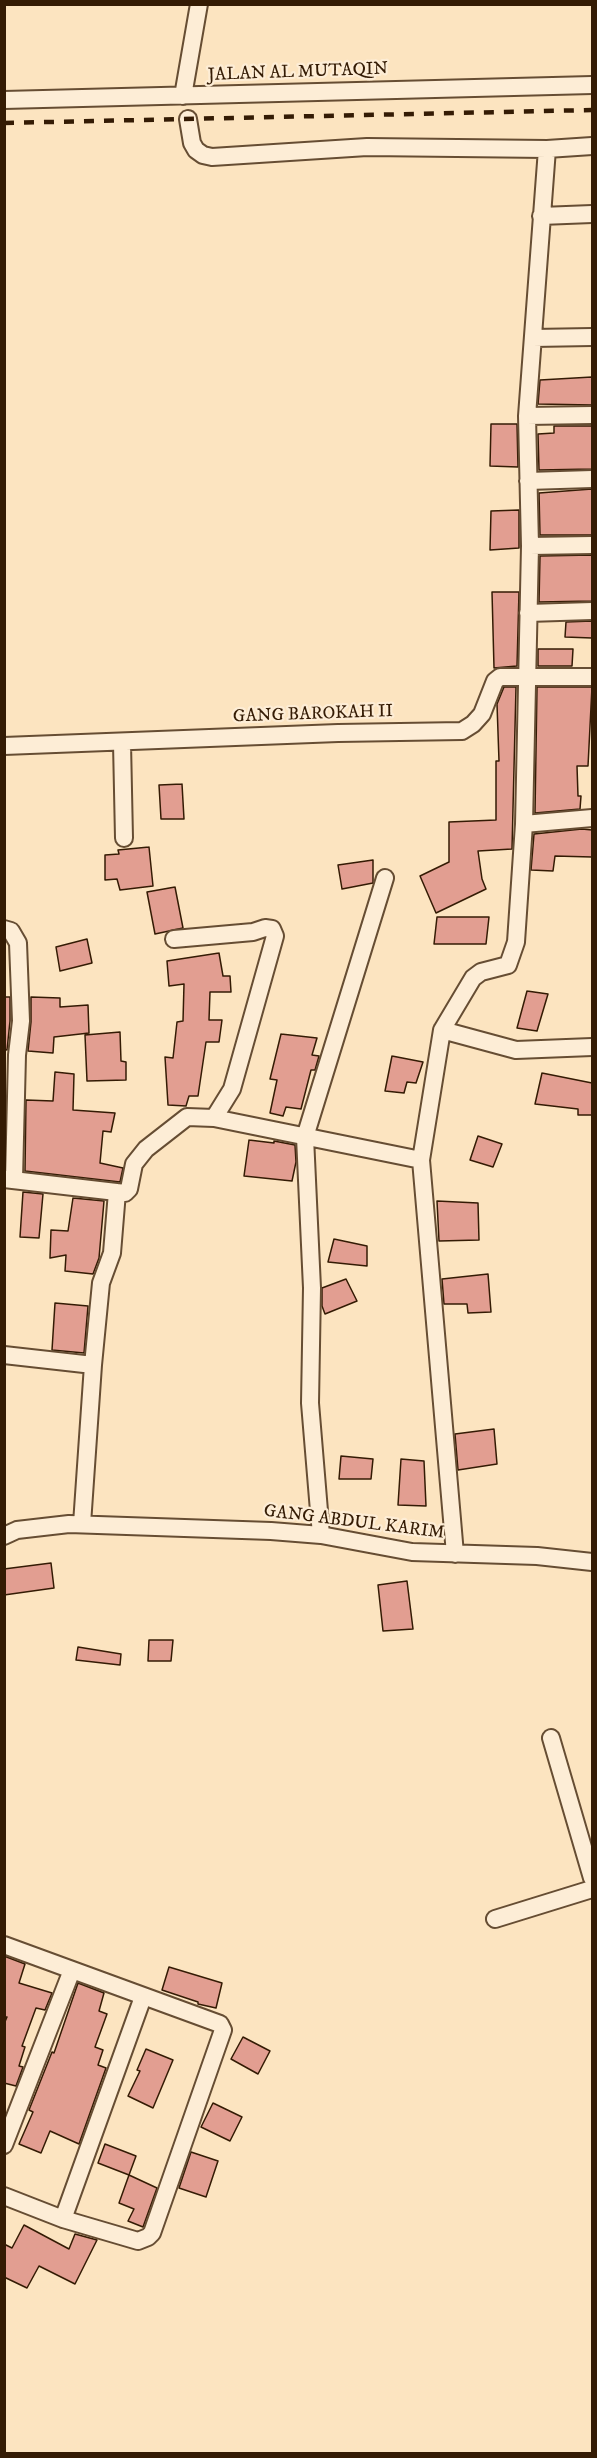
<!DOCTYPE html>
<html>
<head>
<meta charset="utf-8">
<style>
  body { margin:0 }
  #map { position:relative; width:597px; height:2458px; overflow:hidden; background:#fce4c0; font-family:"IM FELL DW Pica",serif }
  canvas { display:block }
  .frame { position:absolute; inset:0; border:6px solid #341b04; pointer-events:none }
</style>
</head>
<body>
<div id="map">
<canvas width="597" height="2458"></canvas>
<div class="frame"></div>
</div>
<script>
const c = document.querySelector('canvas').getContext('2d');
c.lineJoin = 'round';
function fillPath(path, color) {
  c.fillStyle = color;
  c.fill(path, 'evenodd');
}
function poly(rows) {
  const path = new Path2D();
  for (const r of rows) {
    path.moveTo(r[0], r[1]);
    for (let i = 2; i < r.length; i += 2) path.lineTo(r[i], r[i + 1]);
  }
  return path;
}
function trace(path, color, width, dash) {
  c.strokeStyle = color;
  c.lineWidth = width;
  c.lineCap = dash ? 'butt' : 'round';
  c.setLineDash(dash || []);
  c.stroke(path);
}
function label(font, color, halo, rows, align = 'center') {
  c.font = font + ' "IM FELL DW Pica",serif';
  c.lineWidth = 4.5;
  c.setLineDash([]);
  c.textBaseline = 'middle';
  c.strokeStyle = halo;
  c.fillStyle = color;
  for (const [text, x, y, turn = 0] of rows) {
    c.save();
    c.translate(x, y);
    c.rotate((+turn || 0) * Math.PI / 180);
    c.textAlign = isNaN(turn) ? turn : align;
    if (halo) c.strokeText(text, 0, 0);
    c.fillText(text, 0, 0);
    c.restore();
  }
}
const building = poly([
  [592,377,592,405,538,404,540,380,592,377],
  [491,424,517,424,518,467,490,466,491,424],
  [592,426,592,469,539,470,538,434,554,433,554,426,592,426],
  [592,489,592,535,540,535,539,493,592,489],
  [519,510,519,548,490,550,491,511,519,510],
  [592,555,592,601,539,602,540,556,592,555],
  [492,592,519,592,517,666,494,668,492,592],
  [592,621,592,638,565,637,566,622,592,621],
  [538,649,573,649,572,666,538,666,538,649],
  [504,687,516,687,512,849,478,851,482,879,486,889,436,913,420,876,449,862,449,822,496,820,496,761,499,761,497,704,504,687],
  [537,687,592,687,588,766,577,766,578,796,581,796,580,809,535,813,537,687],
  [182,784,184,819,161,819,159,785,182,784],
  [582,829,592,830,592,857,555,856,553,871,531,870,534,834,582,829],
  [149,847,153,886,120,890,117,879,105,880,105,855,119,854,118,850,149,847],
  [373,860,373,883,342,889,338,865,373,860],
  [175,887,183,928,155,934,147,892,175,887],
  [437,917,489,917,486,944,434,944,437,917],
  [87,939,92,963,60,971,56,947,87,939],
  [219,953,223,976,230,976,231,992,210,992,209,1020,222,1020,219,1042,206,1042,198,1096,189,1096,186,1106,168,1105,165,1057,173,1058,177,1022,183,1021,184,984,169,986,167,961,219,953],
  [527,991,548,994,537,1031,517,1028,527,991],
  [4,997,10,997,10,1021,7,1050,4,1049,4,997],
  [31,997,60,998,60,1007,88,1005,89,1033,54,1037,53,1053,28,1051,31,1022,31,997],
  [120,1032,121,1061,126,1062,126,1080,87,1081,85,1035,120,1032],
  [281,1034,317,1038,312,1055,319,1056,315,1070,311,1070,301,1109,286,1107,283,1116,270,1113,277,1080,270,1079,281,1034],
  [392,1056,423,1062,416,1083,407,1082,404,1093,385,1091,392,1056],
  [55,1072,74,1074,73,1110,115,1113,111,1132,103,1131,100,1163,123,1168,120,1182,25,1171,26,1100,53,1101,55,1072],
  [542,1073,592,1083,592,1115,578,1115,578,1109,535,1104,542,1073],
  [478,1136,502,1144,493,1167,470,1160,478,1136],
  [249,1140,274,1143,274,1141,295,1145,296,1162,292,1181,244,1176,249,1140],
  [23,1192,43,1194,39,1238,20,1237,23,1192],
  [73,1198,104,1201,99,1258,93,1274,65,1271,66,1255,50,1258,51,1230,68,1231,73,1198],
  [437,1201,478,1203,479,1240,439,1241,437,1201],
  [334,1239,367,1246,367,1266,328,1262,334,1239],
  [488,1274,491,1312,468,1313,467,1304,444,1304,442,1279,488,1274],
  [346,1279,357,1301,325,1314,322,1306,322,1288,346,1279],
  [55,1303,88,1306,84,1353,52,1350,55,1303],
  [494,1429,497,1464,458,1470,455,1434,494,1429],
  [341,1456,373,1459,371,1479,339,1479,341,1456],
  [401,1459,424,1461,426,1506,398,1505,401,1459],
  [51,1563,54,1588,4,1595,4,1569,51,1563],
  [407,1581,413,1629,383,1631,378,1585,407,1581],
  [149,1640,173,1640,171,1661,148,1661,149,1640],
  [78,1647,121,1654,120,1665,76,1660,78,1647],
  [4,1956,25,1964,19,1983,52,1993,45,2010,36,2008,22,2046,25,2047,19,2066,23,2067,16,2086,4,2083,4,2024,7,2017,4,2017,4,1956],
  [169,1967,222,1983,216,2008,198,2004,198,2002,162,1990,169,1967],
  [78,1983,104,1993,99,2011,107,2014,95,2047,103,2050,98,2065,106,2068,79,2144,50,2131,41,2153,19,2144,33,2112,29,2110,52,2052,54,2053,78,1983],
  [243,2037,270,2051,258,2074,231,2059,243,2037],
  [146,2049,173,2060,153,2108,128,2096,140,2071,137,2070,146,2049],
  [213,2103,242,2117,230,2141,201,2127,213,2103],
  [105,2144,136,2156,129,2175,157,2188,143,2227,128,2221,134,2209,119,2203,129,2175,98,2163,105,2144],
  [191,2152,218,2161,206,2197,179,2188,191,2152],
  [24,2225,69,2249,75,2234,97,2240,75,2284,39,2266,27,2288,4,2277,4,2244,12,2248,24,2225]
]);
const minor = poly([
  [183,96,199,4],
  [4,100,592,85],
  [188,119,192,143,196,150,203,155,212,157,367,147,547,149,592,146],
  [541,216,592,214],
  [533,338,592,337],
  [527,416,592,415],
  [528,481,592,479],
  [530,546,592,545],
  [528,613,592,611],
  [122,743,124,838],
  [4,746,338,733,462,731,473,724,482,714,495,681,500,677,592,677],
  [524,824,592,818],
  [4,929,11,931,18,943,21,1021,17,1055,14,1179],
  [174,939,253,932,265,928,272,929,275,936,232,1089,214,1118],
  [442,1030,516,1050,592,1047],
  [4,1179,125,1193,129,1189,134,1164,146,1149,187,1117,214,1118,421,1160],
  [4,1355,93,1365],
  [82,1524,93,1365,101,1283,112,1253,117,1192],
  [321,1535,310,1403,312,1288,305,1137,385,878],
  [4,1536,17,1530,69,1524,271,1531,321,1535,412,1552,537,1556,592,1562],
  [455,1554,421,1160,442,1030,473,978,481,972,508,965,516,942,524,824,530,546,527,416,547,149],
  [551,1738,592,1878],
  [495,1919,592,1889],
  [4,1945,220,2024,223,2030,152,2233,148,2237,138,2241,63,2219,4,2196],
  [4,2145,72,1970],
  [63,2219,143,1997]
]);
const rail = poly([
  [4,123,592,110]
]);
const streetNames = [
  ["JALAN AL MUTAQIN",298,73,-2],
  ["GANG BAROKAH II",313,715,-2],
  ["GANG ABDUL KARIM",354,1523,7]
];
fillPath(building, '#e29e91');
trace(building, '#341b04', 1.5);
trace(minor, '#664d33', 20);
trace(minor, '#fdedd6', 16);
trace(rail, '#341b04', 4.5, [10, 10]);
label('18px', '#341b04', '#fdedd6', streetNames);
</script>
</body>
</html>
